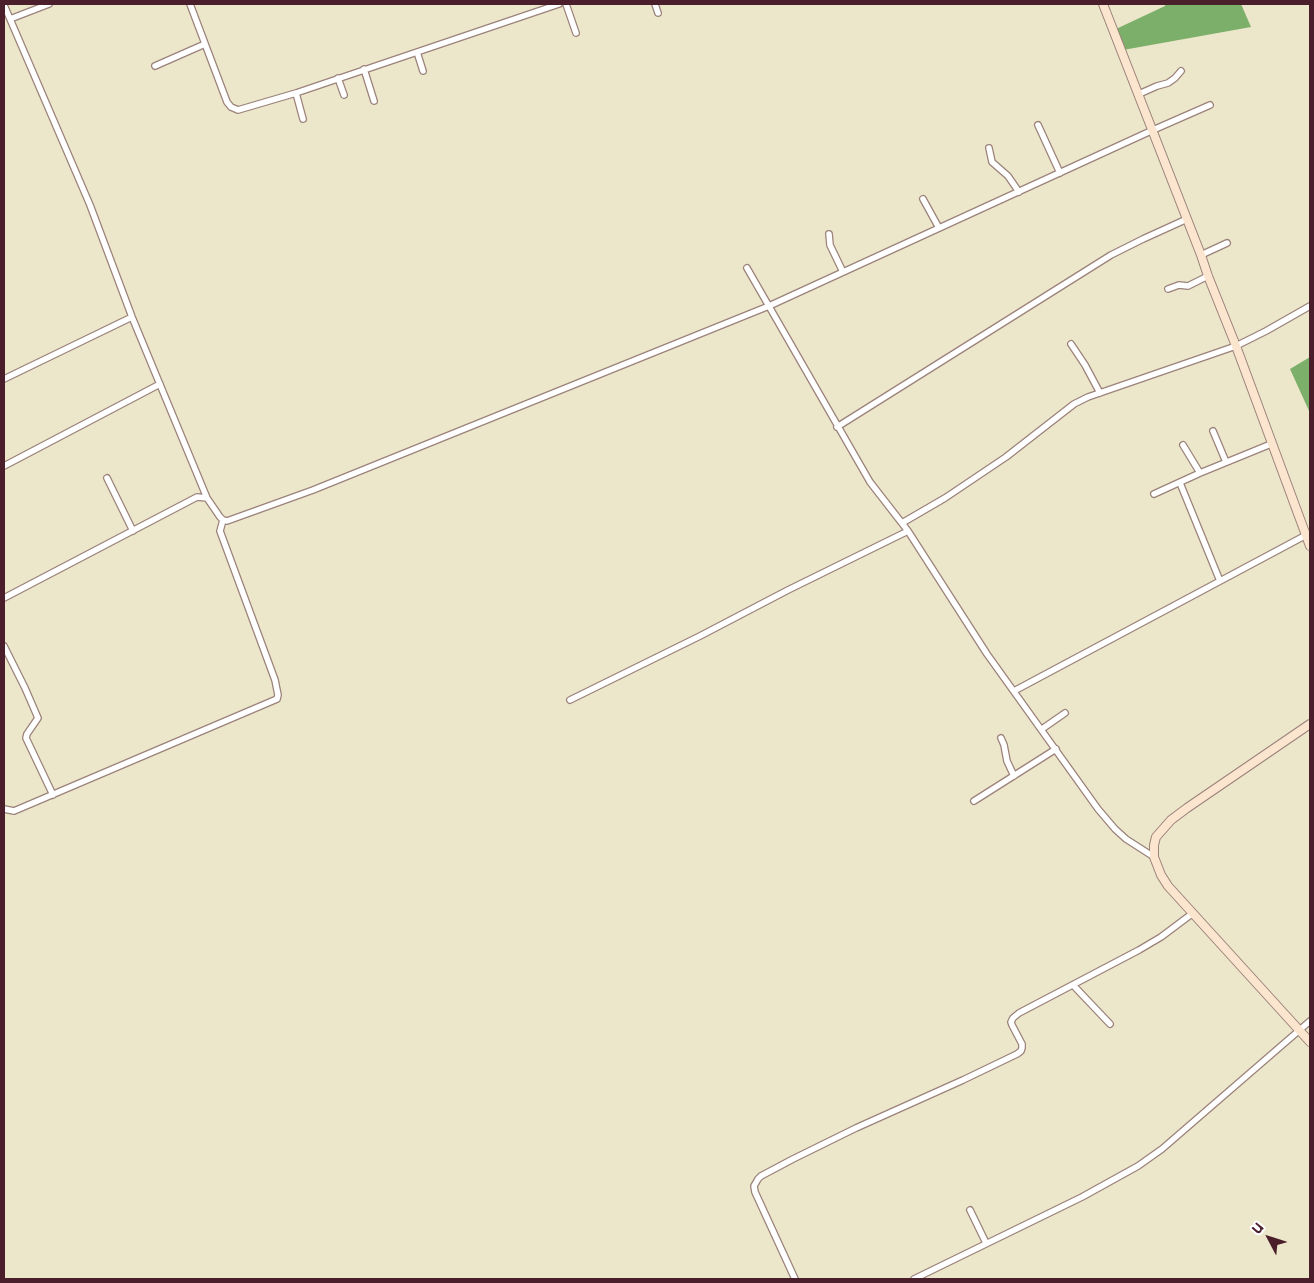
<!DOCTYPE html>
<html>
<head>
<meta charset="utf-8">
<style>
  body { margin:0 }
  #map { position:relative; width:1314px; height:1283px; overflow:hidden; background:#ece6ca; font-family:Mali,sans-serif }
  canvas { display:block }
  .frame { position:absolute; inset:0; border:5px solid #4a1f2b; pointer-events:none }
  .north { position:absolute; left:1244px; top:1213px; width:50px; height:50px; -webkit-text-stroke:4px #fff; paint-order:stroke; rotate:310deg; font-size:14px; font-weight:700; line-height:20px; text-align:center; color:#4a1f2b }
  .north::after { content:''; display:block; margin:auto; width:18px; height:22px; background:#4a1f2b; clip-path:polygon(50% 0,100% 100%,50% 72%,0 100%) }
</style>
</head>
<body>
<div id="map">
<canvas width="1314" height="1283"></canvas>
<div class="frame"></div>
<div class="north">U</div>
</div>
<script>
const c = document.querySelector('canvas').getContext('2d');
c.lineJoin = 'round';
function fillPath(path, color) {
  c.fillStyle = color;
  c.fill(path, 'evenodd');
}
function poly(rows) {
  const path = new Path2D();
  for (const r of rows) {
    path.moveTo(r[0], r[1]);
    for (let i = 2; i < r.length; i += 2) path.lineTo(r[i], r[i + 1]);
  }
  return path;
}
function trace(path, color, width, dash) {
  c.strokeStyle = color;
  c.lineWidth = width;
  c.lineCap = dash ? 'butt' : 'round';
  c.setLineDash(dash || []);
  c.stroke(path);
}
const forest = poly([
  [1165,4,1241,4,1251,27,1123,50,1116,29,1165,6],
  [1310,357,1310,413,1290,369]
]);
const minor = poly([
  [190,4,227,102,231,107,238,110,296,93,559,4],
  [566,4,576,33],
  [655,4,658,13],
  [4,5,90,205,132,317,207,498],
  [10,19,49,4],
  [417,52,423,71],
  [155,66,205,44],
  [364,69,374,101],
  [338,78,344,95],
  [296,93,303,119],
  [1139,94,1157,86,1168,83,1175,78,1181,71],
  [1038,125,1060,173],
  [989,148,992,162,1008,176,1019,192],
  [923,199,939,228],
  [829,234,830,245,843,272],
  [1201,255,1227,243],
  [747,268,870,482,908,531,987,654,1098,809,1115,829,1126,839,1154,857],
  [1168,289,1179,285,1188,286,1208,276],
  [1071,344,1085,365,1100,393],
  [4,379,132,317],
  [837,427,1111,255,1143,239,1187,219],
  [1213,431,1226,462],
  [1183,445,1200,473],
  [4,466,160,384],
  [107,478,133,531],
  [1180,483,1220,581],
  [1154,494,1200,473,1271,444],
  [902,523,945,498,1006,457,1074,404,1088,397,1236,346,1266,331,1310,306],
  [4,598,197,497,207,498,220,517,223,520,227,521,313,490,769,306,1153,130,1210,105],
  [4,646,25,688,38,718,27,734,26,738,53,795],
  [1014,691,1310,533],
  [570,700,700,636,788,590,908,531],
  [1042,729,1065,713],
  [1001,738,1004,745,1007,761,1014,776],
  [974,801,1056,749],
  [4,809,14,811,277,699,278,695,275,680,220,531,223,520],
  [1073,985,1110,1024],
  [970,1210,986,1243],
  [795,1279,755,1192,754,1186,758,1179,761,1176,793,1159,856,1128,963,1080,1017,1054,1021,1051,1022,1048,1022,1044,1012,1025,1011,1022,1013,1018,1019,1013,1139,950,1161,937,1193,913],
  [914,1279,1082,1197,1138,1166,1162,1149,1310,1021]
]);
const secondary = poly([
  [1103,4,1201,255,1208,276,1236,346,1310,546],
  [1310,724,1187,808,1171,820,1156,837,1154,845,1154,857,1161,875,1168,886,1310,1042]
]);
fillPath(forest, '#7caf69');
trace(minor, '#9b827a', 8);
trace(secondary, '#9b827a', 10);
trace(minor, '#fff', 5.5);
trace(secondary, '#fbe5cf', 8);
</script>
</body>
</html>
